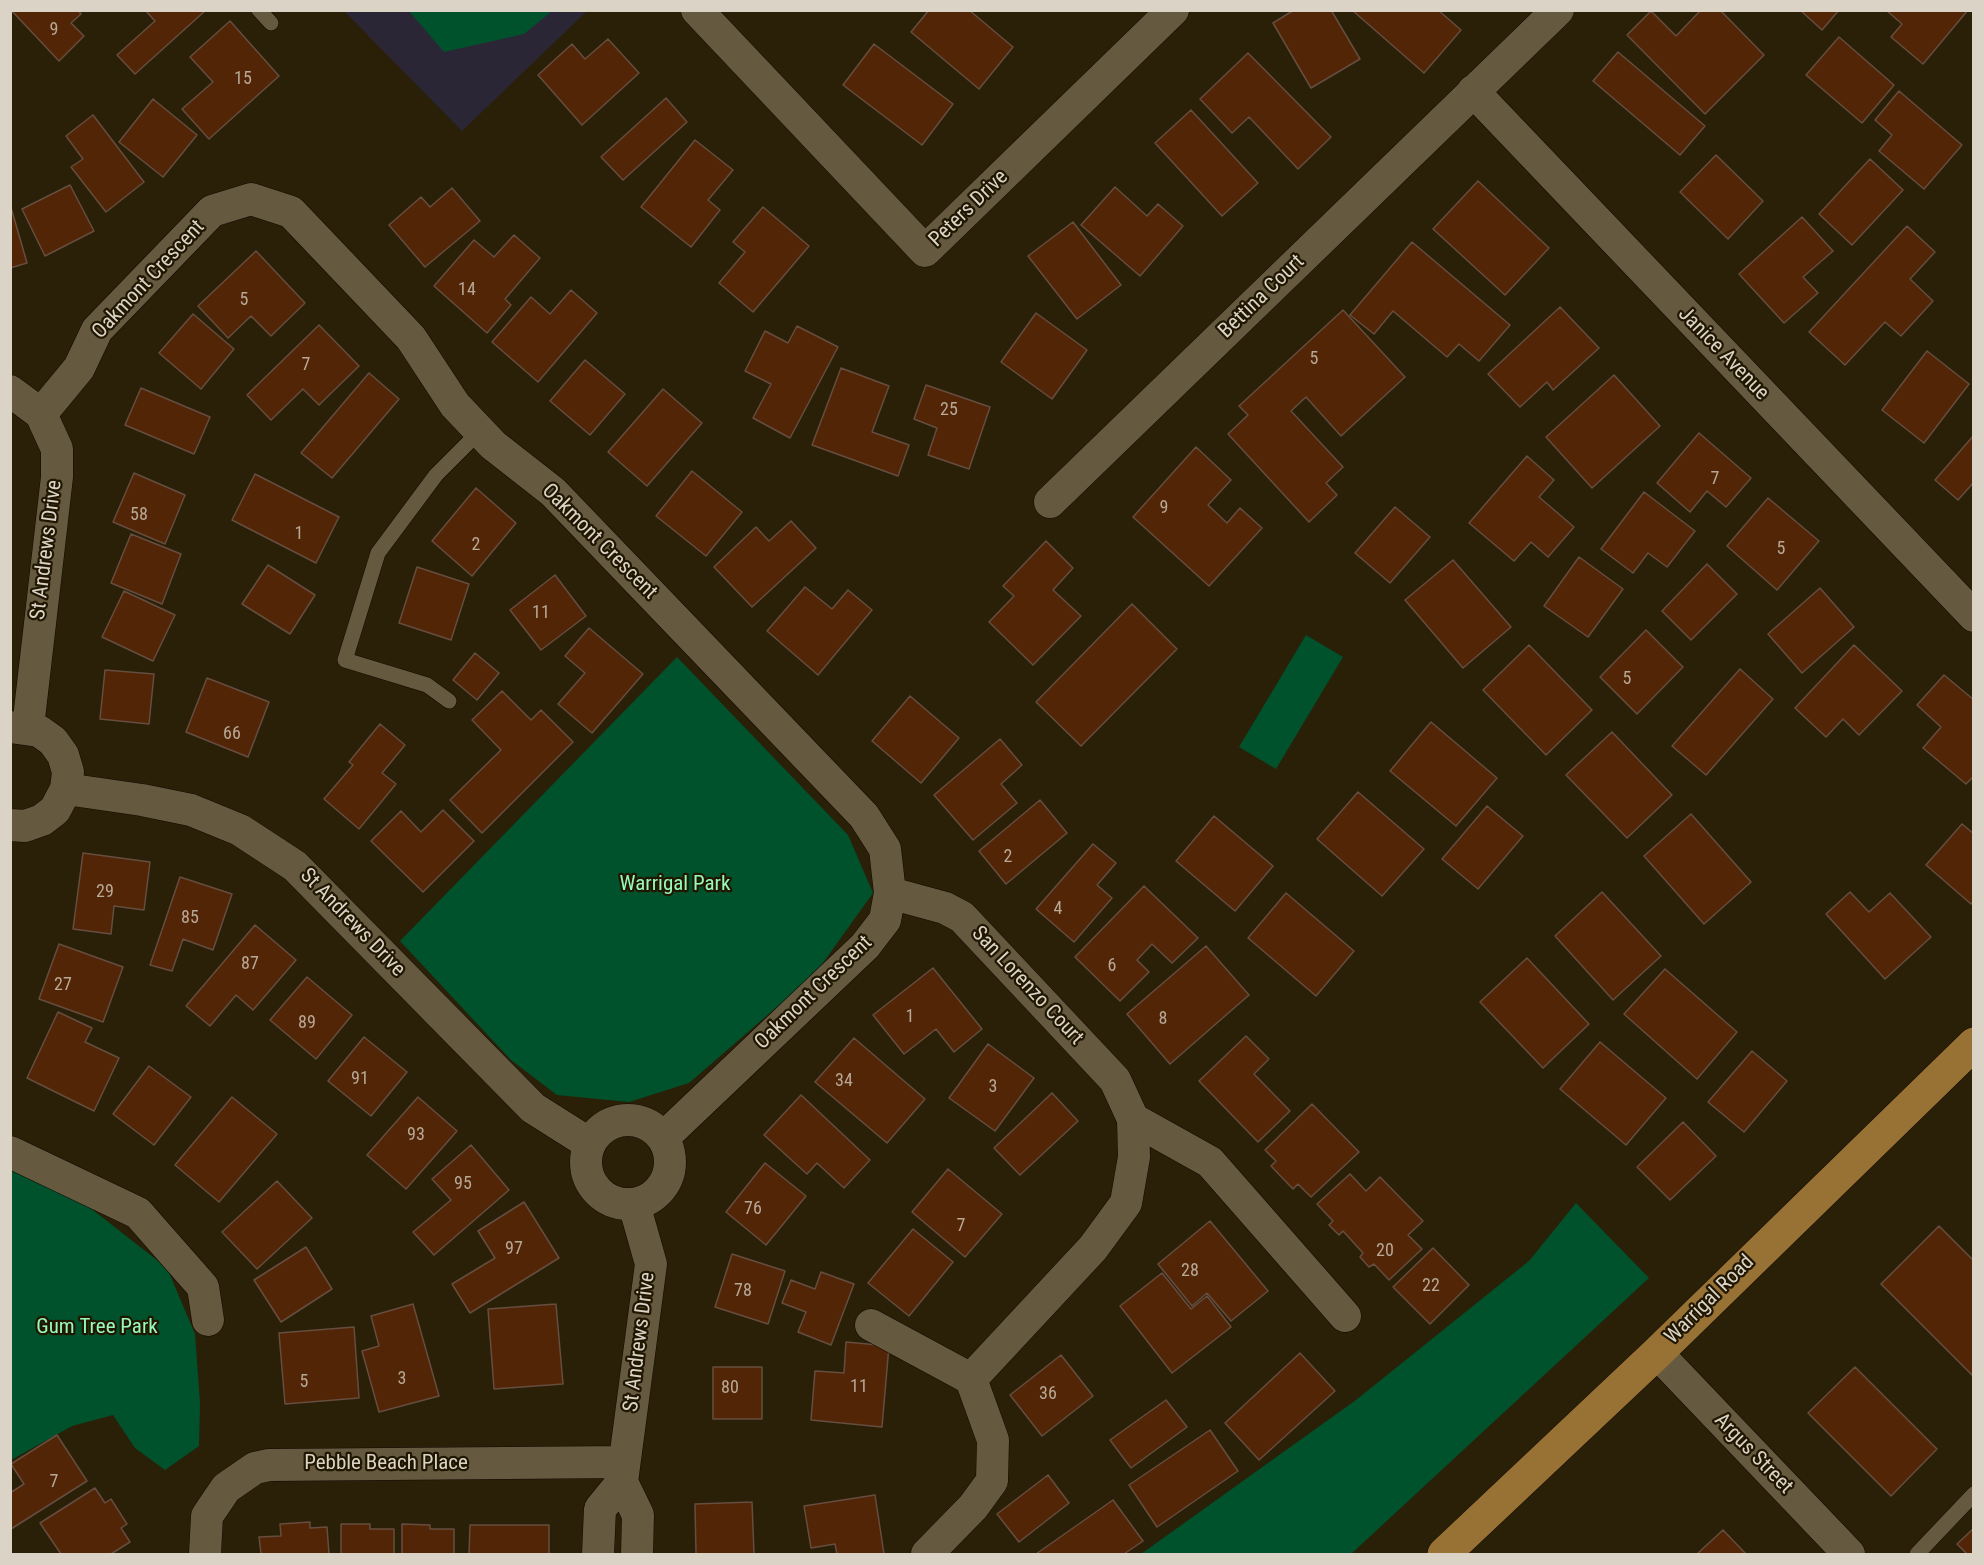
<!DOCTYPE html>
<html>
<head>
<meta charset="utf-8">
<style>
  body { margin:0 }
  #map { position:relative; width:1984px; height:1565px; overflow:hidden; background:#2a2008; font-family:"Roboto Condensed",sans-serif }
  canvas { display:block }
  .frame { position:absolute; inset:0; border:12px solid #dbd4c6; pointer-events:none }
</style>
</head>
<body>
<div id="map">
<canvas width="1984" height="1565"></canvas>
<div class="frame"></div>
</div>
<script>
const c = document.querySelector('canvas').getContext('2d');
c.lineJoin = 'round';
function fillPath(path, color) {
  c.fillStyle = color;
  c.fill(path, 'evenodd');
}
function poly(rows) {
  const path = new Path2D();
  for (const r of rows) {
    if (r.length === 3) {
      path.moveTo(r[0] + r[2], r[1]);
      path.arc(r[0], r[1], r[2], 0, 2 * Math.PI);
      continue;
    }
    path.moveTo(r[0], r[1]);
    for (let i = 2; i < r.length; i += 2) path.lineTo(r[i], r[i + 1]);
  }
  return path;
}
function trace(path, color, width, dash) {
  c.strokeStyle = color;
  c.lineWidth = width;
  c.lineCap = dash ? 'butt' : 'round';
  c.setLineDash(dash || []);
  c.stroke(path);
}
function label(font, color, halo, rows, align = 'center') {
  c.font = font + ' "Roboto Condensed",sans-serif';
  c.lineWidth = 4.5;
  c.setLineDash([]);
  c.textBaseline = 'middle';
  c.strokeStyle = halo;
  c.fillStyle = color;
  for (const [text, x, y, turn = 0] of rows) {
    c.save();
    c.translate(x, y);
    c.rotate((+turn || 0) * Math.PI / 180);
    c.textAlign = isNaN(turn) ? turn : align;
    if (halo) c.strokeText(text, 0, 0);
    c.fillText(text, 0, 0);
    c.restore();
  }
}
const education = poly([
  [344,11,587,11,462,131]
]);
const green = poly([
  [409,11,552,11,524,34,444,52],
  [1306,635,1343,657,1276,769,1239,747],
  [677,657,848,835,873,893,815,974,689,1083,629,1102,557,1095,511,1060,400,941],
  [10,1168,66,1189,167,1268,195,1334,200,1403,199,1446,165,1470,135,1448,113,1415,72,1426,11,1460],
  [1576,1203,1649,1278,1351,1554,1141,1554,1356,1400,1529,1261]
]);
const building = poly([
  [11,10,78,10,81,14,71,23,84,36,59,61,11,10],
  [145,10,206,10,135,74,117,55,155,21,145,10],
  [929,10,969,10,1013,47,979,89,911,32,929,10],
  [1294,10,1331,10,1360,59,1311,88,1273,23,1294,10],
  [1352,10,1438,10,1461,30,1424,73,1352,10],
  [1701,10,1720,10,1764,55,1705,114,1627,35,1651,11,1676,36,1701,10],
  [1800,10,1839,10,1822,30,1800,10],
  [1886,10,1968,10,1923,64,1891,37,1902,24,1886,10],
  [230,21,279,76,209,139,182,109,213,82,190,57,230,21],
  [1839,37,1894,85,1862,123,1806,75,1839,37],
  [608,39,639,73,582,125,538,75,572,44,585,59,608,39],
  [874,44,953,104,922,145,843,85,874,44],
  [1618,52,1705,126,1680,155,1593,81,1618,52],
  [1248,53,1331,137,1298,169,1249,117,1232,133,1200,99,1248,53],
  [1899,91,1962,145,1924,189,1879,151,1892,135,1875,120,1899,91],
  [666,98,687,122,623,180,601,157,666,98],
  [153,99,197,135,163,177,119,142,153,99],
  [1191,110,1258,183,1222,216,1155,143,1191,110],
  [93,115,144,182,106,212,71,167,83,159,66,136,93,115],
  [695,140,733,170,708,200,720,210,691,247,641,207,695,140],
  [1716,155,1763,201,1728,239,1680,192,1716,155],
  [1870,159,1903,190,1852,245,1819,214,1870,159],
  [1478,181,1549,248,1505,295,1433,229,1478,181],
  [70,185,94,231,45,256,22,209,70,185],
  [1115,187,1147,216,1158,204,1183,226,1140,276,1081,225,1115,187],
  [452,188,480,221,425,267,389,225,421,197,430,207,452,188],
  [10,204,27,263,10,268,10,204],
  [763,207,809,246,753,312,719,283,745,252,733,242,763,207],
  [1802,217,1833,251,1803,277,1818,293,1784,323,1739,274,1802,217],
  [1073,222,1121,285,1077,319,1028,256,1073,222],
  [1907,226,1935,252,1910,279,1933,301,1901,336,1885,322,1845,365,1809,332,1907,226],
  [514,235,540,258,505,299,511,305,487,333,434,286,474,240,494,257,514,235],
  [1412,242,1510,325,1479,361,1459,344,1447,357,1393,311,1374,334,1350,315,1412,242],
  [256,251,305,303,271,336,251,316,228,338,198,306,256,251],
  [571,290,597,313,538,382,492,342,531,297,550,314,571,290],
  [1560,307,1599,348,1553,390,1547,382,1520,407,1488,374,1560,307],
  [1343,310,1405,377,1341,436,1306,397,1291,411,1343,467,1326,483,1337,495,1309,522,1228,434,1248,415,1239,406,1343,310],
  [1036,313,1087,350,1052,399,1001,362,1036,313],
  [193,314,234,349,201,389,159,353,193,314],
  [319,325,359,366,319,405,303,389,271,420,247,395,319,325],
  [797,326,838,347,790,438,753,418,771,384,745,371,765,331,788,343,797,326],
  [1927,351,1969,384,1924,443,1882,410,1927,351],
  [585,360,625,394,590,435,550,401,585,360],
  [841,368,889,386,872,432,909,445,898,476,812,445,841,368],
  [369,373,399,399,332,478,301,453,369,373],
  [1614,375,1660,426,1592,488,1546,437,1614,375],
  [926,385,990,407,969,469,928,455,937,428,914,419,926,385],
  [141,388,210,417,194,454,125,425,141,388],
  [663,389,702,423,647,486,608,452,663,389],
  [1699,433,1751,478,1726,507,1707,491,1690,512,1657,483,1699,433],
  [1974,435,1974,482,1958,500,1935,480,1974,435],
  [1196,447,1231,480,1208,505,1227,523,1240,508,1262,528,1209,586,1133,517,1196,447],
  [1527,456,1554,480,1539,497,1574,527,1548,557,1531,542,1514,561,1469,523,1527,456],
  [692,471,742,512,706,556,656,516,692,471],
  [134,473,185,495,165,544,113,522,134,473],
  [255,474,339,517,316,563,232,520,255,474],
  [476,488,516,523,472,576,432,541,476,488],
  [1644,492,1695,531,1667,567,1648,553,1633,573,1601,549,1644,492],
  [1768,498,1819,541,1777,590,1727,546,1768,498],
  [1395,507,1430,537,1390,583,1355,553,1395,507],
  [791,521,816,548,752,607,714,567,756,527,769,541,791,521],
  [131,534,181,554,162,604,111,583,131,534],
  [1046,541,1073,568,1053,590,1081,616,1033,665,989,622,1014,596,1003,586,1046,541],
  [1579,557,1623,589,1588,637,1544,606,1579,557],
  [1453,560,1511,627,1463,668,1405,600,1453,560],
  [1707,564,1737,594,1691,640,1662,611,1707,564],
  [268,565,315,595,290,634,242,604,268,565],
  [417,567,469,584,451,640,399,623,417,567],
  [555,575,586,616,541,650,510,610,555,575],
  [805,587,832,609,848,590,872,610,818,675,767,631,805,587],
  [1820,588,1854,627,1802,673,1768,634,1820,588],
  [124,591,175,615,153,661,102,637,124,591],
  [1132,604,1177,649,1081,746,1036,702,1132,604],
  [589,628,643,674,592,733,558,704,585,673,565,656,589,628],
  [1646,630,1683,667,1637,714,1600,677,1646,630],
  [1529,645,1592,710,1546,755,1483,690,1529,645],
  [1854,645,1902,691,1859,735,1843,719,1826,737,1795,708,1854,645],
  [475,653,499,673,477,700,453,680,475,653],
  [1740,669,1773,699,1706,775,1672,746,1740,669],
  [105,670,154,674,149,724,100,719,105,670],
  [1944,675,1974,700,1974,776,1966,784,1923,748,1941,727,1917,705,1944,675],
  [207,678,269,702,248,757,186,732,207,678],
  [502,691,531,720,541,710,573,742,482,833,450,800,501,750,472,720,502,691],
  [910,696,959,738,921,783,872,741,910,696],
  [1431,722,1497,778,1456,826,1390,771,1431,722],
  [380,724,405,745,382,773,396,784,359,829,324,799,353,765,349,762,380,724],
  [1612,732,1672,795,1627,838,1566,775,1612,732],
  [1000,739,1022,765,1001,784,1017,803,973,840,934,795,1000,739],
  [1358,792,1424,849,1382,896,1317,839,1358,792],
  [1040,800,1067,833,1006,884,979,851,1040,800],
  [1487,806,1523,836,1478,889,1442,859,1487,806],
  [443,810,474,841,423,892,371,841,401,811,421,832,443,810],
  [1691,814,1751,882,1704,924,1644,856,1691,814],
  [1214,816,1273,866,1235,911,1176,861,1214,816],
  [1962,824,1974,834,1974,901,1971,904,1926,865,1962,824],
  [1093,844,1116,863,1097,885,1112,898,1074,942,1036,909,1093,844],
  [83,853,150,862,144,910,114,906,111,934,73,929,83,853],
  [180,877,232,894,213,950,183,939,172,971,150,965,180,877],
  [1144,886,1198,938,1172,963,1152,944,1137,960,1149,972,1120,1001,1075,957,1144,886],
  [1602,892,1661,956,1613,1000,1555,936,1602,892],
  [1850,892,1869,912,1890,893,1931,937,1885,979,1826,914,1850,892],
  [1286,893,1354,951,1316,996,1248,938,1286,893],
  [255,925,296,960,253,1010,236,995,210,1026,186,1006,255,925],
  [59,944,123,967,103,1022,39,999,59,944],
  [1206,946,1249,995,1170,1064,1127,1014,1206,946],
  [1527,958,1589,1024,1543,1068,1480,1002,1527,958],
  [933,968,982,1029,954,1052,936,1029,904,1054,873,1015,933,968],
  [1665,969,1737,1032,1697,1079,1624,1014,1665,969],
  [307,977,352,1015,316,1059,270,1020,307,977],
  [58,1012,92,1028,85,1042,119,1058,94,1111,27,1078,58,1012],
  [1246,1036,1269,1059,1254,1074,1290,1111,1258,1142,1199,1081,1246,1036],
  [364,1037,407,1072,371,1116,328,1081,364,1037],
  [854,1038,925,1099,887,1143,815,1082,854,1038],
  [1600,1042,1666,1098,1626,1145,1560,1089,1600,1042],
  [988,1044,1034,1078,995,1131,949,1098,988,1044],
  [1752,1051,1787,1081,1744,1132,1708,1102,1752,1051],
  [149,1066,191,1097,154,1145,113,1114,149,1066],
  [1052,1093,1078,1121,1020,1175,994,1148,1052,1093],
  [801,1095,870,1160,844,1188,817,1163,807,1174,764,1135,801,1095],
  [232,1097,277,1134,219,1202,175,1165,232,1097],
  [418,1097,457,1131,406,1189,367,1155,418,1097],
  [1312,1104,1359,1152,1311,1197,1298,1184,1293,1189,1271,1166,1276,1161,1265,1150,1312,1104],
  [1683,1122,1716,1156,1670,1200,1637,1167,1683,1122],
  [471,1145,509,1190,434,1255,413,1232,451,1200,432,1179,471,1145],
  [765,1163,806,1196,766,1245,726,1212,765,1163],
  [948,1169,1002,1214,965,1257,912,1212,948,1169],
  [1350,1174,1366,1191,1380,1177,1423,1221,1408,1235,1422,1249,1389,1280,1374,1264,1369,1267,1360,1257,1363,1253,1343,1231,1339,1235,1329,1225,1333,1221,1317,1204,1350,1174],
  [277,1181,312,1218,257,1269,222,1232,277,1181],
  [524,1202,559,1258,470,1313,452,1284,495,1258,478,1231,524,1202],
  [1210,1221,1268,1291,1231,1321,1207,1293,1192,1306,1158,1264,1210,1221],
  [1939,1226,1974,1261,1974,1377,1881,1284,1939,1226],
  [913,1229,953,1262,909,1316,868,1283,913,1229],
  [306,1247,332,1289,281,1322,254,1280,306,1247],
  [1433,1248,1469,1285,1430,1324,1393,1287,1433,1248],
  [732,1254,785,1271,768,1324,715,1307,732,1254],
  [821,1272,854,1284,831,1345,798,1332,806,1312,782,1303,791,1280,815,1289,821,1272],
  [1162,1273,1191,1309,1207,1296,1231,1327,1172,1373,1120,1306,1162,1273],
  [413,1304,439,1396,379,1412,362,1351,379,1346,371,1316,413,1304],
  [556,1304,563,1384,494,1389,488,1309,556,1304],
  [354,1327,359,1398,285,1404,279,1333,354,1327],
  [846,1342,889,1346,882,1427,811,1420,815,1371,844,1373,846,1342],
  [1300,1353,1335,1391,1259,1460,1225,1423,1300,1353],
  [1061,1355,1093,1396,1042,1436,1010,1395,1061,1355],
  [713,1367,762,1367,762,1419,713,1419,713,1367],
  [1855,1367,1937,1449,1891,1496,1808,1413,1855,1367],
  [1166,1400,1187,1427,1131,1468,1110,1440,1166,1400],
  [1210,1430,1238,1471,1157,1527,1129,1485,1210,1430],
  [57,1435,87,1481,11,1529,10,1493,24,1484,11,1464,57,1435],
  [1048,1475,1069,1503,1019,1542,997,1514,1048,1475],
  [95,1488,105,1503,111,1499,127,1524,121,1528,130,1542,111,1554,61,1554,40,1523,95,1488],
  [875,1495,884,1554,837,1554,835,1544,811,1548,804,1506,875,1495],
  [1113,1500,1143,1541,1124,1554,1036,1554,1113,1500],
  [752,1502,754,1554,696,1554,695,1504,752,1502],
  [310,1522,310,1528,327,1527,329,1554,261,1554,259,1537,281,1536,280,1524,310,1522],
  [341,1524,370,1524,370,1529,394,1529,394,1554,341,1554,341,1524],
  [402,1524,430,1525,430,1529,454,1529,454,1554,402,1554,402,1524],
  [470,1525,549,1525,549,1554,469,1554,470,1525],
  [1974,1528,1974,1554,1967,1554,1957,1544,1974,1528],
  [1723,1530,1746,1554,1697,1554,1723,1530]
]);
const service = poly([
  [259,10,271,23],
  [449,701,427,685,345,660,378,553,436,475,480,431],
  [1917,1554,1974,1494]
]);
const minor = poly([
  [697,10,925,251,1173,10],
  [1473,91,1974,616],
  [10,391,41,414,57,449,57,477,28,727],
  [41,414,79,368,97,330,212,211,251,199,291,212,411,338,455,405,493,445,553,492,864,816,885,849,890,893,885,920,865,946,663,1138],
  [1050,502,1558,10],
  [10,727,39,731,53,741,63,755,68,772,66,789,55,810,42,820,25,826,10,825],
  [66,789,142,800,191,810,240,830,295,866,533,1108,590,1144],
  [890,893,945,908,962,917,1115,1080,1133,1119,1134,1157,1126,1203,1093,1248,971,1379,993,1440,992,1481,973,1507,927,1554],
  [1133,1119,1210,1162,1345,1316],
  [628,1162,42],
  [10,1152,138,1213,203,1287,208,1320],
  [871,1325,971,1379],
  [1657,1353,1849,1554],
  [622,1482,638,1515,637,1554],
  [205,1554,207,1516,226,1488,255,1468,269,1465,624,1462],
  [598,1554,600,1509,622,1482,651,1264,634,1204]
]);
const trunk = poly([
  [1444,1554,1657,1353,1974,1044]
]);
const numberNames = [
  ["9",54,30],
  ["15",243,79],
  ["14",467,290],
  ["5",244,300],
  ["5",1314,359],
  ["7",306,365],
  ["25",949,410],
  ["7",1715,479],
  ["9",1164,508],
  ["58",139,515],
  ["1",299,534],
  ["2",476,545],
  ["5",1781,549],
  ["11",541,613],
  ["5",1627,679],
  ["66",232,734],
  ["2",1008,857],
  ["29",105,892],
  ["4",1058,909],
  ["85",190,918],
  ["87",250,964],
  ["6",1112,966],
  ["27",63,985],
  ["1",910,1017],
  ["8",1163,1019],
  ["89",307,1023],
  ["91",360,1079],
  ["34",844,1081],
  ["3",993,1087],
  ["93",416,1135],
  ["95",463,1184],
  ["76",753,1209],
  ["7",961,1226],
  ["97",514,1249],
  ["20",1385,1251],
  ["28",1190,1271],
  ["22",1431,1286],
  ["78",743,1291],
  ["3",402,1379],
  ["5",304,1382],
  ["11",859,1387],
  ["80",730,1388],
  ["36",1048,1394],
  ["7",54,1482]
];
const streetNames = [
  ["Peters Drive",969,209,-44],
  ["Oakmont Crescent",149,280,-47],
  ["Bettina Court",1262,297,-44],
  ["Janice Avenue",1723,354,46],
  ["Oakmont Crescent",599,542,45],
  ["St Andrews Drive",47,550,-83],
  ["St Andrews Drive",352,923,46],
  ["San Lorenzo Court",1027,986,47],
  ["Oakmont Crescent",814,993,-44],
  ["Warrigal Road",1710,1300,-45],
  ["St Andrews Drive",640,1342,-83],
  ["Argus Street",1753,1454,46],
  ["Pebble Beach Place",386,1464]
];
const parkNames = [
  ["Warrigal Park",675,885],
  ["Gum Tree Park",97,1328]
];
fillPath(education, '#2b2636');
fillPath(green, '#00522c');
fillPath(building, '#512506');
trace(building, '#664d3f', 1.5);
trace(service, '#130900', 16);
trace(minor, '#130900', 33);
trace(trunk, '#130900', 34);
trace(service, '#655940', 15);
trace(minor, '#655940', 32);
trace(trunk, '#987134', 33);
label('18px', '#b8a896', null, numberNames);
label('21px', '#dbd4c6', '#211701', streetNames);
label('21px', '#97fabb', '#211701', parkNames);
</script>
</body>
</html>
